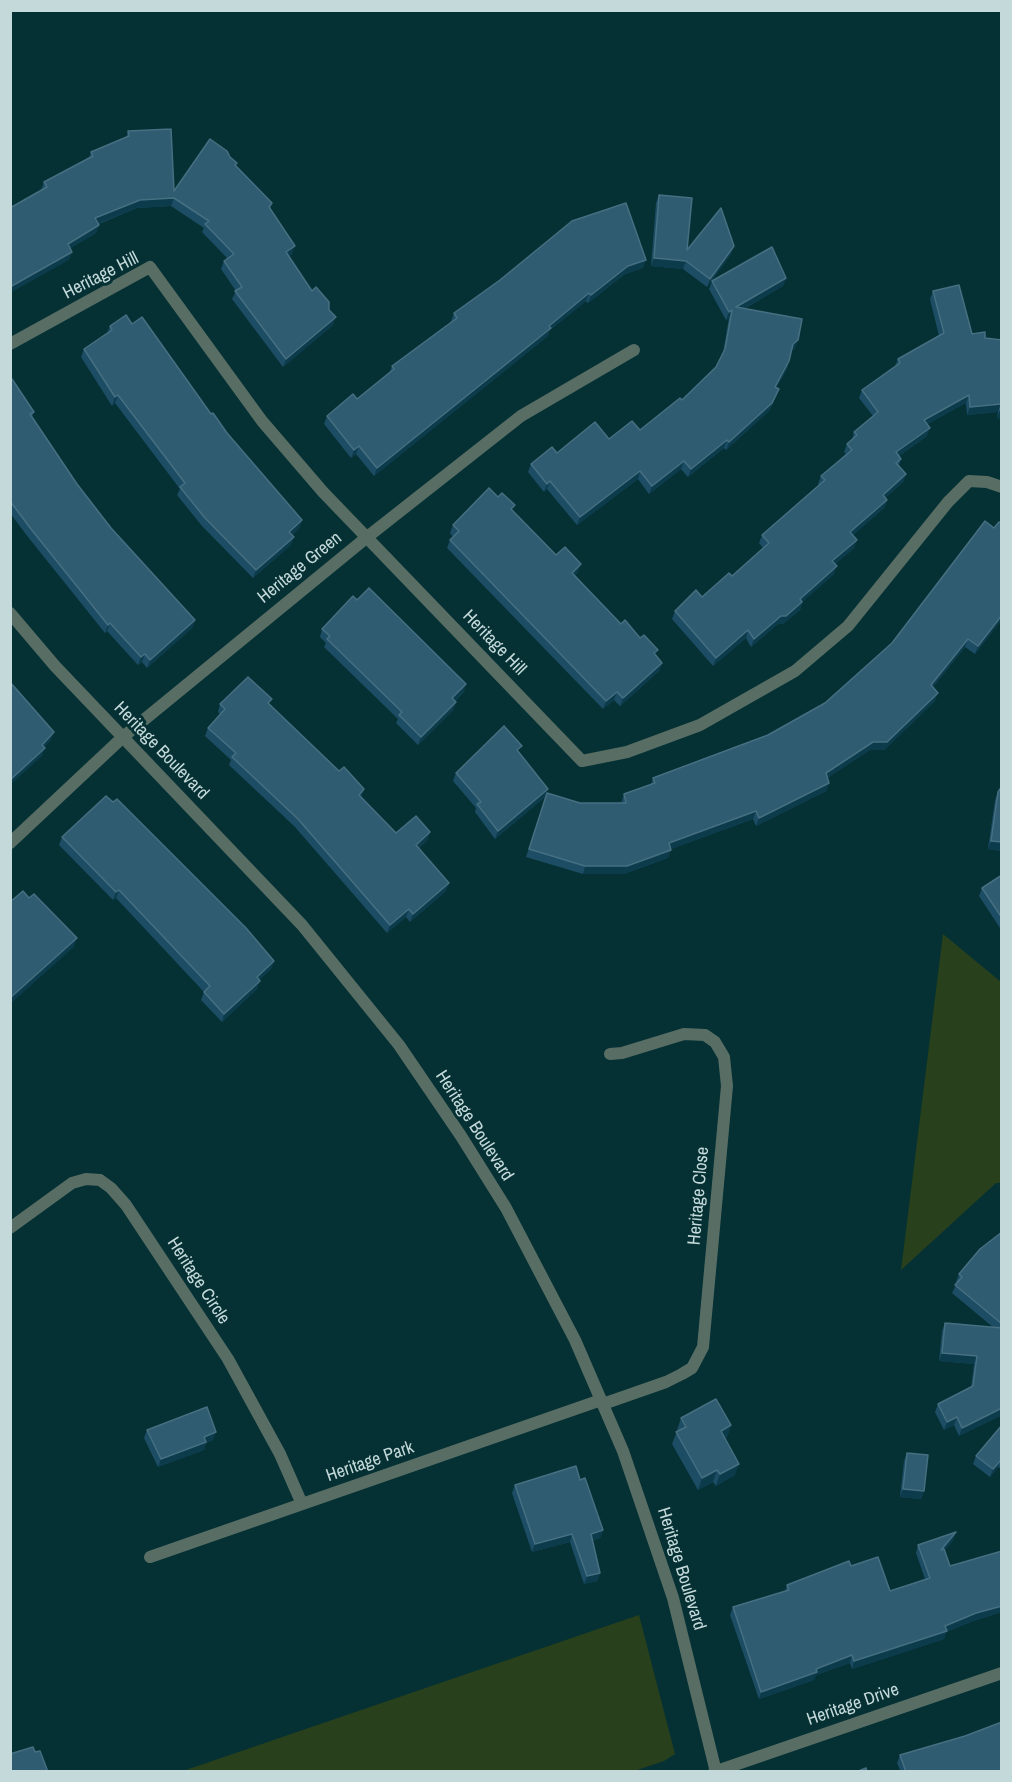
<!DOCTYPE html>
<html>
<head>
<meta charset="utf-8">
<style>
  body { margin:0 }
  #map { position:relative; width:1012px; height:1782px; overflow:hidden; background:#063134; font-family:"Archivo Narrow",sans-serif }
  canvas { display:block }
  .frame { position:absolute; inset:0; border:12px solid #c4d9da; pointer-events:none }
</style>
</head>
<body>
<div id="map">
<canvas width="1012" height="1782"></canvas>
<div class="frame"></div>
</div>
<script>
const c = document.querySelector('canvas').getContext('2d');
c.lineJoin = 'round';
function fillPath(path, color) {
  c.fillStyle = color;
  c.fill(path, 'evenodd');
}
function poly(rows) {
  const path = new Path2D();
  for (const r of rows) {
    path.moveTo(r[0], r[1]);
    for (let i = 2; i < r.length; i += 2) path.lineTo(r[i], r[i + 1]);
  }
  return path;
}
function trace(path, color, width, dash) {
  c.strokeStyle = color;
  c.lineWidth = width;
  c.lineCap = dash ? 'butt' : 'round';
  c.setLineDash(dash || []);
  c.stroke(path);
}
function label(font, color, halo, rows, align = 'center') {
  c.font = font + ' "Archivo Narrow",sans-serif';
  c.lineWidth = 6;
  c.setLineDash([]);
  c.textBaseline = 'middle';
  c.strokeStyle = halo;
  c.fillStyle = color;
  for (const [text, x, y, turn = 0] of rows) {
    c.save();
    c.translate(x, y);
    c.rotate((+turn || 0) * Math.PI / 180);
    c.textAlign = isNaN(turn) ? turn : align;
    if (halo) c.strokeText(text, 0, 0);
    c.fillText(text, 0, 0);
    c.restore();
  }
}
const green = poly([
  [943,934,1001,982,1001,1183,996,1183,901,1270],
  [639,1615,675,1754,664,1761,631,1772,183,1771]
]);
const street = poly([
  [10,344,150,267,262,421,323,492,582,761,627,752,700,725,795,671,848,626,948,502,969,481,987,482,1002,487],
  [10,613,55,666,302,925,399,1045,461,1136,506,1208,575,1340,623,1451,673,1598,716,1772],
  [10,843,123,737,366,538,521,416,634,350],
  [10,1228,72,1183,86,1179,100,1180,111,1188,126,1205,228,1359,280,1454,302,1504],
  [603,1404,666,1382,682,1374,692,1368,703,1347,727,1086,724,1057,715,1042,705,1035,684,1034,622,1053,610,1054],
  [150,1557,601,1400],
  [714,1772,1002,1673]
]);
const wall = poly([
  [128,131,174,191,230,157,237,163,236,166,272,203,270,209,292,254,289,256,312,291,329,310,333,325,283,367,232,299,236,291,221,269,224,261,227,258,202,232,204,228,171,206,137,208,99,224,96,233,70,248,69,260,41,190,44,182,89,158,91,152,126,138],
  [659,195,687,250,731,254,707,287,683,269,651,266,656,203],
  [643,268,625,274,588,303,586,301,549,331,548,336,374,476,356,454,351,458,324,424,327,416,357,399,389,374,392,366,452,322,451,321,454,313],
  [786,278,783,286,744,309,795,348,791,351,787,369,776,388,779,389,776,397,769,411,726,450,724,448,688,477,681,469,649,494,638,479,577,525,547,489,544,492,528,472,531,464,557,453,609,439,640,430,682,400,716,367,723,353,729,318,726,320,709,289,712,281],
  [933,291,972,334,985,338,1002,340,1002,419,997,418,998,412,967,415,966,403,927,424,927,436,899,456,901,459,899,465,906,474,903,482,885,498,887,500,884,508,853,535,854,548,835,564,834,574,802,602,800,610,783,624,778,624,751,647,746,638,713,666,672,619,675,611,702,597,732,576,763,548,759,543,762,535,819,485,818,484,821,476,846,454,844,452,847,444,852,440,854,432,873,416,859,398,862,390,895,366,898,359,939,336,930,299],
  [132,324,302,520,299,528,292,535,291,545,253,578,202,526,177,495,180,489,115,403,112,406,81,357,84,349,107,333,110,326],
  [10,380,34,412,32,417,77,484,111,528,195,620,192,628,147,668,142,662,138,665,107,631,105,633,28,537,10,513],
  [513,511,556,555,578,572,575,575,621,624,640,638,662,663,659,671,620,706,614,700,603,709,447,548,450,540,453,537,450,533,453,525],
  [1002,523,1002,619,975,654,965,647,933,687,935,701,884,750,870,750,827,778,829,783,826,791,756,826,753,819,671,849,668,858,624,874,583,874,526,857,544,801,580,803,621,803,624,794,651,785,653,778,768,735,825,703,892,643,994,528],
  [322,629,464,692,455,701,456,702,453,710,418,745,396,723,398,719,324,647,326,643,320,637],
  [220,704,269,705,396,833,430,832,427,840,419,848,446,891,410,922,406,917,387,933,295,827,229,765,231,760,205,736,208,728,220,714,218,712],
  [519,753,548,789,545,797,495,839,475,812,476,808,453,781,456,773],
  [998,792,1002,851,988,849,995,800],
  [62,837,274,961,271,969,259,980,257,989,222,1022,201,1000,204,992,116,898,113,900,59,845],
  [1002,875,1002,931,979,896,982,888],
  [1002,1232,1002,1415,959,1436,954,1425,944,1430,935,1412,938,1404,971,1387,974,1364,939,1361,942,1331,945,1323,994,1328,952,1293,957,1283,956,1282,959,1274],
  [681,1418,731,1425,727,1437,725,1438,735,1475,716,1486,713,1482,698,1490,672,1444,677,1431,677,1430],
  [1002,1425,1002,1469,998,1467,990,1477,973,1464,976,1456],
  [147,1430,213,1440,206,1443,204,1450,158,1467,144,1438],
  [907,1453,924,1491,921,1499,900,1497,904,1461],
  [580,1480,603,1530,600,1538,592,1541,600,1573,597,1581,584,1584,570,1542,532,1552,512,1493,515,1485],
  [956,1532,953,1540,944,1551,950,1566,1002,1551,1002,1612,973,1621,946,1632,944,1639,852,1669,850,1663,816,1675,814,1680,759,1699,730,1615,733,1607,785,1591,787,1585,851,1566,890,1591,925,1579,916,1553,918,1545],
  [965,1736,1002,1772,901,1772,897,1763,900,1755]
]);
const shadedWall = poly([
  [174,198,171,206,137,208,92,226,95,218,140,200],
  [99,225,96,233,65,252,68,244],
  [295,246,292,254,283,260,286,252],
  [734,246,731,254,707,287,710,279],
  [72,252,69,260,10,293,10,287],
  [654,258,686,261,683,269,651,266],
  [646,260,643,268,625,274,588,303,591,295,628,266],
  [786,278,783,286,733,315,736,307],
  [589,293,586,301,549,331,548,336,374,476,377,468],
  [732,310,729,318,726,320,729,312],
  [336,317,333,325,283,367,286,359],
  [798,340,795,348,790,352,793,344],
  [789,361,787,369,772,395,775,387],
  [779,389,769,411,726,450,729,442],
  [118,395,115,403,112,406,115,397],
  [969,395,966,403,921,428,924,420],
  [1001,404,998,412,967,415,970,407],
  [1000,410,1002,410,1002,419,997,418],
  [930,428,927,436,893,460,896,452],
  [727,440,724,448,688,477,691,469],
  [359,446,356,454,351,458,354,450],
  [684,461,681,469,649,494,652,486],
  [640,471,638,479,577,525,580,517],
  [906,474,903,482,880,503,883,495],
  [550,481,547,489,544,492,547,484],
  [887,500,884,508,847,540,850,532],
  [302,520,299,528,286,540,289,532],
  [294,537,291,545,253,578,256,570],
  [857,540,854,548,829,569,832,561],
  [581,564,578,572,569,581,572,573],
  [837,566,834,574,802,602,800,610,783,624,778,624,751,647,754,639],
  [1002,615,1002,619,975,654,978,646],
  [195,620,192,628,147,668,150,660],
  [110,623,107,631,105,633,108,625],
  [748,630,746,638,713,666,716,658],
  [968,639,965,647,928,693,931,685],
  [145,654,142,662,138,665,141,657],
  [662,663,659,671,620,706,623,698],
  [466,684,464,692,449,706,452,698],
  [617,692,614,700,603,709,606,701],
  [938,693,935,701,884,750,870,750,823,781,826,773],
  [456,702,453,710,418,745,421,737],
  [54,732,51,740,39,753,42,745],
  [45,748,42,756,10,785,10,780],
  [829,783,826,791,756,826,759,818],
  [364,789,362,797,356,803,359,795],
  [548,789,545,797,495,839,498,831],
  [756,811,753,819,666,851,669,843],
  [430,832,427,840,413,853,416,845],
  [991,841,1002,842,1002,851,988,849],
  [671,850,668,858,624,874,583,874,585,866],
  [449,883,446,891,410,922,413,914],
  [119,890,116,898,113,900,116,892],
  [409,909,406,917,387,933,390,925],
  [77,938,74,947,10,1004,10,998],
  [274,961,271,969,254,985,257,977],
  [260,981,257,989,222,1022,224,1014],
  [942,1353,977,1356,974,1364,939,1361],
  [1002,1408,1002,1415,959,1436,962,1428],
  [957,1417,954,1425,944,1430,947,1422],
  [731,1425,727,1437,716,1443,721,1431],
  [216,1432,213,1440,206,1443,204,1450,158,1467,161,1459,204,1437],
  [1001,1459,998,1467,990,1477,993,1469],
  [739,1464,735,1475,716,1486,720,1474],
  [717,1470,713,1482,698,1490,702,1478],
  [903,1489,924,1491,921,1499,900,1497],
  [603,1530,600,1538,588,1542,591,1534],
  [956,1532,953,1540,938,1558,941,1550],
  [572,1534,570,1542,532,1552,535,1544],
  [600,1573,597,1581,584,1584,587,1576],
  [1002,1606,1002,1612,973,1621,946,1632,944,1639,852,1669,854,1661,945,1626,976,1613],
  [852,1655,850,1663,816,1675,814,1680,759,1699,761,1692,816,1669]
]);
const building = poly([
  [171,129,174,191,210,139,227,151,230,157,237,163,235,165,272,203,269,207,295,246,286,252,312,291,316,287,329,302,329,310,336,317,286,359,235,291,242,287,224,261,234,254,205,224,209,221,174,198,140,200,95,218,99,225,68,244,72,252,10,287,10,208,47,187,44,182,93,156,91,152,129,136,128,131,171,129],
  [659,195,692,198,687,250,721,208,734,246,710,279,686,261,654,258,659,195],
  [626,203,646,260,628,266,591,295,589,293,549,326,551,328,377,468,359,446,354,450,327,416,353,394,357,399,394,369,392,366,457,318,454,313,500,280,572,221,626,203],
  [772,247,786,278,736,307,802,319,798,340,793,344,789,361,775,387,779,389,772,403,729,442,727,440,691,469,684,461,652,486,640,471,580,517,550,481,547,484,531,464,552,447,557,453,595,422,609,439,632,421,640,430,680,398,682,400,716,367,725,349,732,310,729,312,712,281,772,247],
  [959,285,972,334,985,332,985,338,1002,340,1002,410,1000,410,1001,404,970,407,969,395,924,420,930,428,896,452,901,459,896,463,906,474,883,495,887,500,850,532,857,540,832,561,837,566,800,599,802,602,786,616,781,616,754,639,748,630,716,658,675,611,696,590,702,597,729,573,732,576,769,543,762,535,825,480,821,476,852,450,847,444,857,435,854,432,878,412,862,390,900,363,898,359,944,333,933,291,959,285],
  [126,315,132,324,142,317,211,414,213,413,227,433,302,520,289,532,294,537,256,570,205,518,180,487,185,483,118,395,115,397,84,349,112,330,110,326,126,315],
  [12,379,34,412,30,414,77,484,111,528,195,620,150,660,145,654,141,657,110,623,108,625,31,529,10,501,10,380,12,379],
  [489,488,498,497,502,493,515,505,511,509,556,555,565,547,581,564,572,573,621,624,625,620,640,638,644,635,658,650,654,653,662,663,623,698,617,692,606,701,450,540,459,531,453,525,489,488],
  [985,521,994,528,999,522,1002,523,1002,615,978,646,968,639,931,685,938,693,887,742,873,742,826,773,829,783,759,818,756,811,669,843,671,850,627,866,585,866,529,849,547,793,580,803,626,803,624,794,655,783,653,778,768,735,825,703,892,643,985,521],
  [369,588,466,684,452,698,456,702,421,737,399,715,402,712,327,639,330,636,322,629,353,596,357,600,369,588],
  [248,677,272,699,268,703,339,771,344,767,364,789,359,795,396,833,416,816,430,832,416,845,449,883,413,914,409,909,390,925,298,819,232,757,236,753,208,728,225,709,220,704,248,677],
  [10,682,54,732,42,745,45,748,10,780,10,682],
  [504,726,522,746,517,750,548,789,498,831,477,804,481,802,456,773,504,726],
  [1002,786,1002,842,991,841,998,792,1002,786],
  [106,796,113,802,117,799,246,928,274,961,257,977,260,981,224,1014,204,992,210,986,119,890,116,892,62,837,106,796],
  [1002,875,1002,918,982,888,1002,875],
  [23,891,29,898,34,894,77,938,10,998,10,902,23,891],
  [1002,1232,1002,1324,955,1285,962,1277,959,1274,980,1249,1002,1232],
  [945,1323,1002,1328,1002,1408,962,1428,957,1417,947,1422,938,1404,973,1386,977,1356,942,1353,945,1323],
  [716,1399,731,1425,721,1431,739,1464,720,1474,717,1470,702,1478,676,1432,686,1427,681,1418,716,1399],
  [207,1407,216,1432,204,1437,206,1442,161,1459,147,1430,207,1407],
  [1002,1425,1002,1459,993,1469,976,1456,1002,1425],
  [907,1453,928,1455,924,1491,903,1489,907,1453],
  [576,1466,580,1480,585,1478,603,1530,591,1534,600,1573,587,1576,572,1534,535,1544,515,1485,576,1466],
  [956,1532,941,1550,944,1549,950,1566,1002,1551,1002,1606,976,1613,945,1626,947,1631,854,1661,852,1655,816,1669,817,1672,761,1692,733,1607,789,1590,787,1585,849,1561,851,1566,878,1557,890,1591,930,1578,918,1545,956,1532],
  [1002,1722,1002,1772,906,1772,900,1755,965,1736,1002,1722],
  [33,1747,35,1752,40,1751,48,1772,10,1772,10,1754,33,1747],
  [866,1768,867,1772,856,1772,866,1768]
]);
const streetNames = [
  ["Heritage Hill",101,276,-27],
  ["Heritage Green",300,568,-39],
  ["Heritage Hill",494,643,46],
  ["Heritage Boulevard",161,751,46],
  ["Heritage Boulevard",474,1126,57],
  ["Heritage Close",699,1196,-85],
  ["Heritage Circle",198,1281,57],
  ["Heritage Park",370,1462,-19],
  ["Heritage Boulevard",681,1569,73],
  ["Heritage Drive",853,1705,-19]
];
fillPath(green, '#29401c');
trace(street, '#586e65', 12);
fillPath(wall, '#1d4d65');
fillPath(shadedWall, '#0c3b4c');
fillPath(building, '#2f5c71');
trace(building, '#466f82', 1.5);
label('18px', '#c4d9da', '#063134', streetNames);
</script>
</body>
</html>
